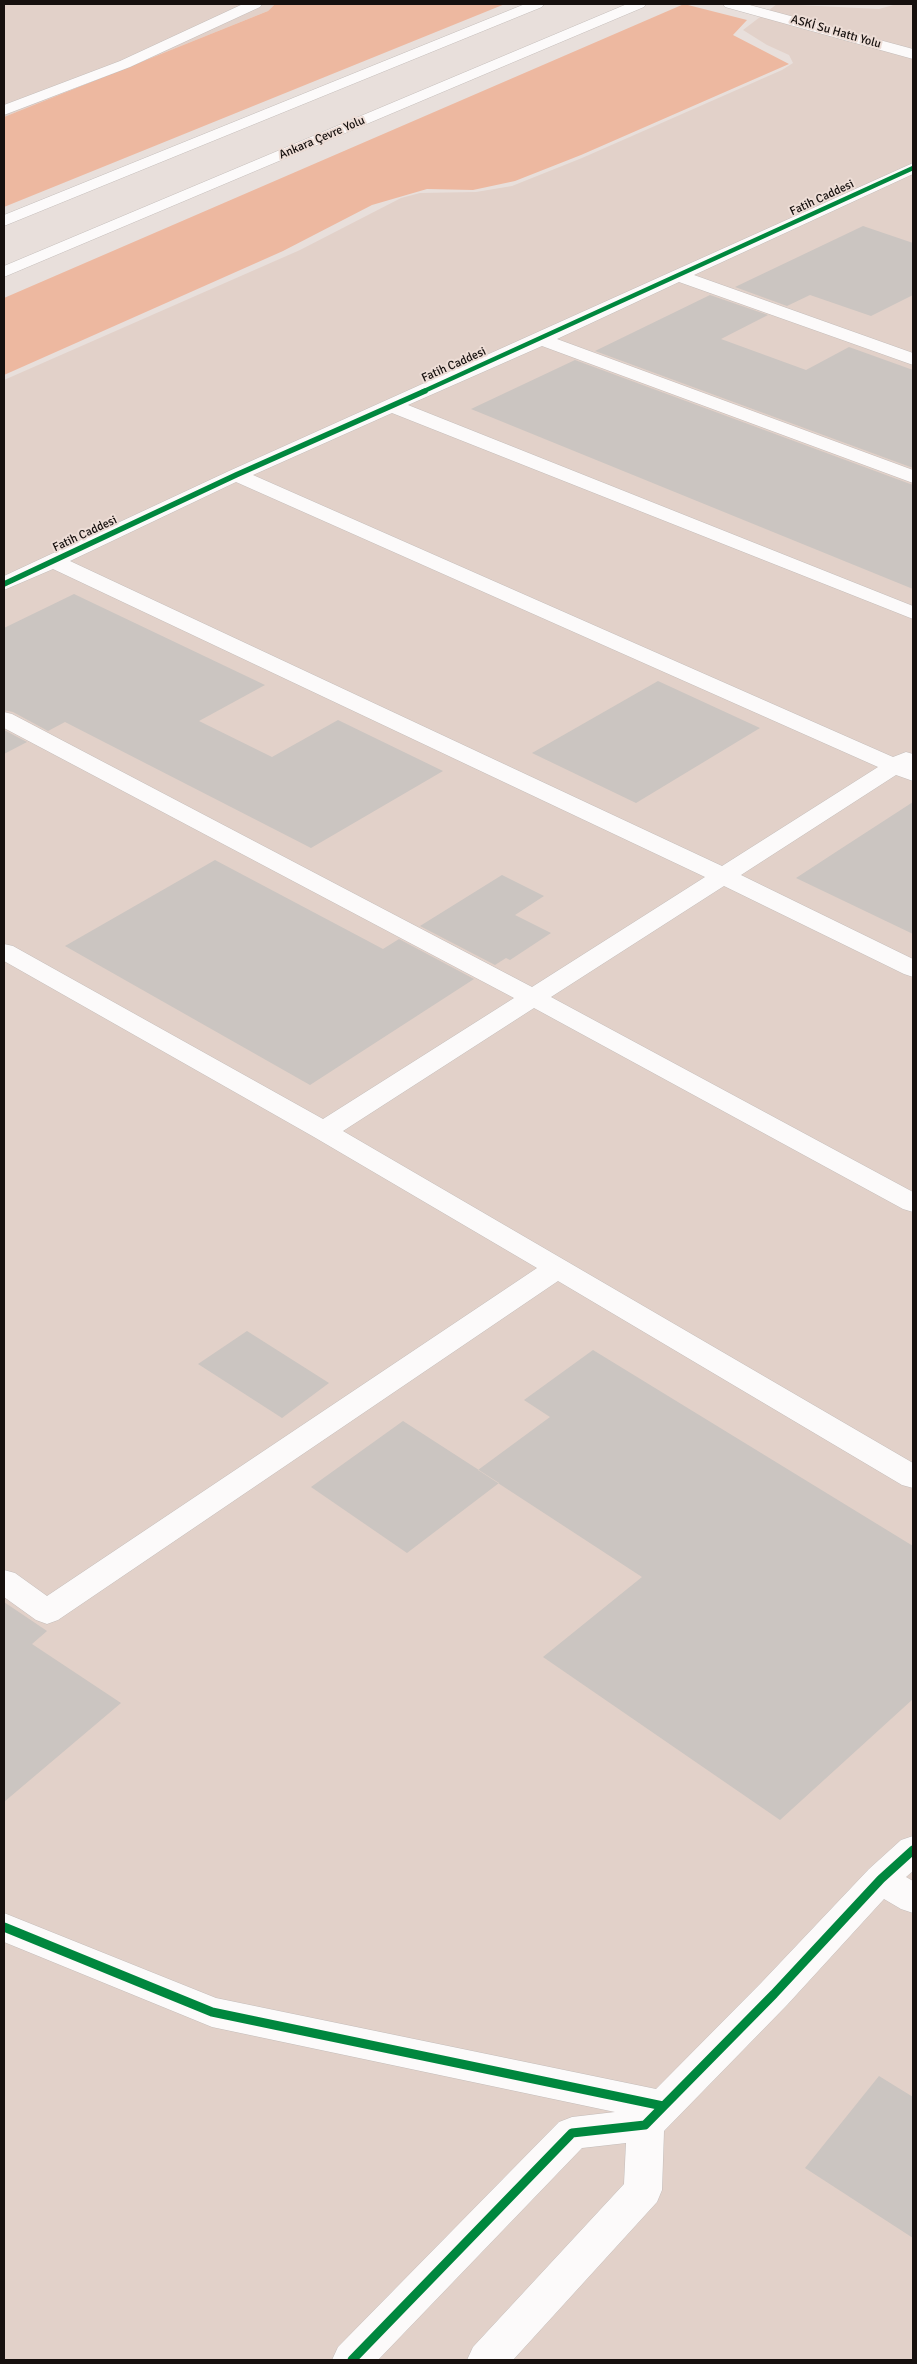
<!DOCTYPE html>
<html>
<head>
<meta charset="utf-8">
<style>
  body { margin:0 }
  #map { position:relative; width:917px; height:2364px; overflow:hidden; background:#e8dfdb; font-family:Signika,sans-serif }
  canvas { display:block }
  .frame { position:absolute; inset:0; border:5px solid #16100e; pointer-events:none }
</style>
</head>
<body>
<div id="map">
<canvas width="917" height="2364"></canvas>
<div class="frame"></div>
</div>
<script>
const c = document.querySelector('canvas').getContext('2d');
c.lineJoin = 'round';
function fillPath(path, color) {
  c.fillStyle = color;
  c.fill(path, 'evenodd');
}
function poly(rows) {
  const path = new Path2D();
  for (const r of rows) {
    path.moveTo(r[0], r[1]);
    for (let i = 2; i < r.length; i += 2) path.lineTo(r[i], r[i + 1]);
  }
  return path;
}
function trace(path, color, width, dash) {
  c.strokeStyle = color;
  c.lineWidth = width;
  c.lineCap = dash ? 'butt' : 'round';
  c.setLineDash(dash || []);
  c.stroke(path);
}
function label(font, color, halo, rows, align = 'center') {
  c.font = font + ' Signika,sans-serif';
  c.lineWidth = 4;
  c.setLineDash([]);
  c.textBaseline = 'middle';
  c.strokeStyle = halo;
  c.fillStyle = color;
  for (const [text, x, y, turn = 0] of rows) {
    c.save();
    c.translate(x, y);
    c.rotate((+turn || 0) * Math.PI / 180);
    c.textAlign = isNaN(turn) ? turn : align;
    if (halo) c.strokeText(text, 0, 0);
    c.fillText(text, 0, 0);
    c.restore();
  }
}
const built = poly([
  [4,4,275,4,268,11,4,117],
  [777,4,879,9,897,4,913,4,913,2360,4,2360,4,380,300,250,401,198,420,193,476,192,512,186,582,158,782,70,793,63,789,55,767,45,743,30]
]);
const forest = poly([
  [275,4,505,4,4,207,4,117,268,11],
  [684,4,747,20,733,35,789,64,581,155,515,181,473,190,427,189,372,205,283,251,4,375,4,298]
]);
const building = poly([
  [863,226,913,243,913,295,871,316,810,295,787,306,735,287],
  [710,295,768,315,721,339,806,370,849,347,913,370,913,468,595,351],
  [575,360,913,485,913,589,471,409],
  [74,594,265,685,199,721,272,757,338,720,443,771,311,848,65,722,48,731,13,712,4,710,4,628],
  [658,681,760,728,636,803,532,753],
  [4,730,27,742,4,754],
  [913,802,913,934,796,878,842,848],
  [215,860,383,949,399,939,474,979,310,1085,65,946],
  [502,875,544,896,515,915,551,933,510,960,506,958,495,965,420,926],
  [247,1331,329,1383,282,1418,198,1364],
  [593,1350,913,1546,913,1699,780,1820,543,1657,642,1577,478,1470,550,1417,524,1400],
  [403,1421,499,1483,407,1553,311,1487],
  [4,1602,47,1631,32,1644,121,1703,4,1802],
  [879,2076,913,2097,913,2238,805,2168]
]);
const minor = poly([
  [243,4,262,4,260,7,130,67,4,115,4,105,120,61,243,4],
  [723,4,746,4,913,49,913,59,725,7,723,4],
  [913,163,913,174,694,275,913,353,913,365,679,282,557,339,913,470,913,483,542,346,408,405,913,606,913,619,392,413,253,475,893,757,906,752,913,754,913,781,896,775,741,875,913,959,913,977,904,974,724,886,551,997,913,1192,913,1212,903,1209,534,1008,343,1131,913,1463,913,1488,902,1485,558,1281,58,1620,47,1624,36,1620,4,1597,4,1570,15,1573,47,1596,537,1268,314,1137,4,961,4,944,13,946,323,1119,514,998,4,728,4,712,12,714,532,987,705,877,53,569,4,590,4,576,229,471,913,163],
  [236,482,878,767,722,866,70,561,236,482],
  [913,1836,913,1871,906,1877,913,1881,913,1913,901,1909,884,1899,787,2005,664,2131,662,2190,657,2202,513,2360,467,2360,473,2347,624,2184,626,2143,582,2148,378,2360,332,2360,338,2347,559,2122,572,2117,615,2112,212,2027,4,1942,4,1913,216,1998,656,2089,761,1983,869,1869,901,1840,913,1836]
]);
const highway = poly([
  [525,4,544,4,542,7,4,226,4,215,525,4],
  [627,4,646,4,644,7,4,277,4,266,627,4]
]);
const cyclewayFar2 = poly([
  [422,392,913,168]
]);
const cyclewayFar1 = poly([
  [4,584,236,475,425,391]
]);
const cycleway = poly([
  [4,1927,212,2012,663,2106],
  [352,2360,572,2133,645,2125,774,1994,881,1879,913,1850]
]);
const farStreetnames = [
  ["ASKİ Su Hattı Yolu",836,32,16],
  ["Ankara Çevre Yolu",322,138,-23],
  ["Fatih Caddesi",822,198,-25],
  ["Fatih Caddesi",454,365,-24],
  ["Fatih Caddesi",85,534,-25]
];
fillPath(built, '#e2d1c9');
fillPath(forest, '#edb8a0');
fillPath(building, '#cbc5c1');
trace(minor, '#c4bdba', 1);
trace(highway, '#c4bdba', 1);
fillPath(minor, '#fcfafa');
fillPath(highway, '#fcfafa');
trace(cyclewayFar2, '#00873e', 4.5);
trace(cyclewayFar1, '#00873e', 5.5);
trace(cycleway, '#00873e', 9);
label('12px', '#16100e', '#edddd6', farStreetnames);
</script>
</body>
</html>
